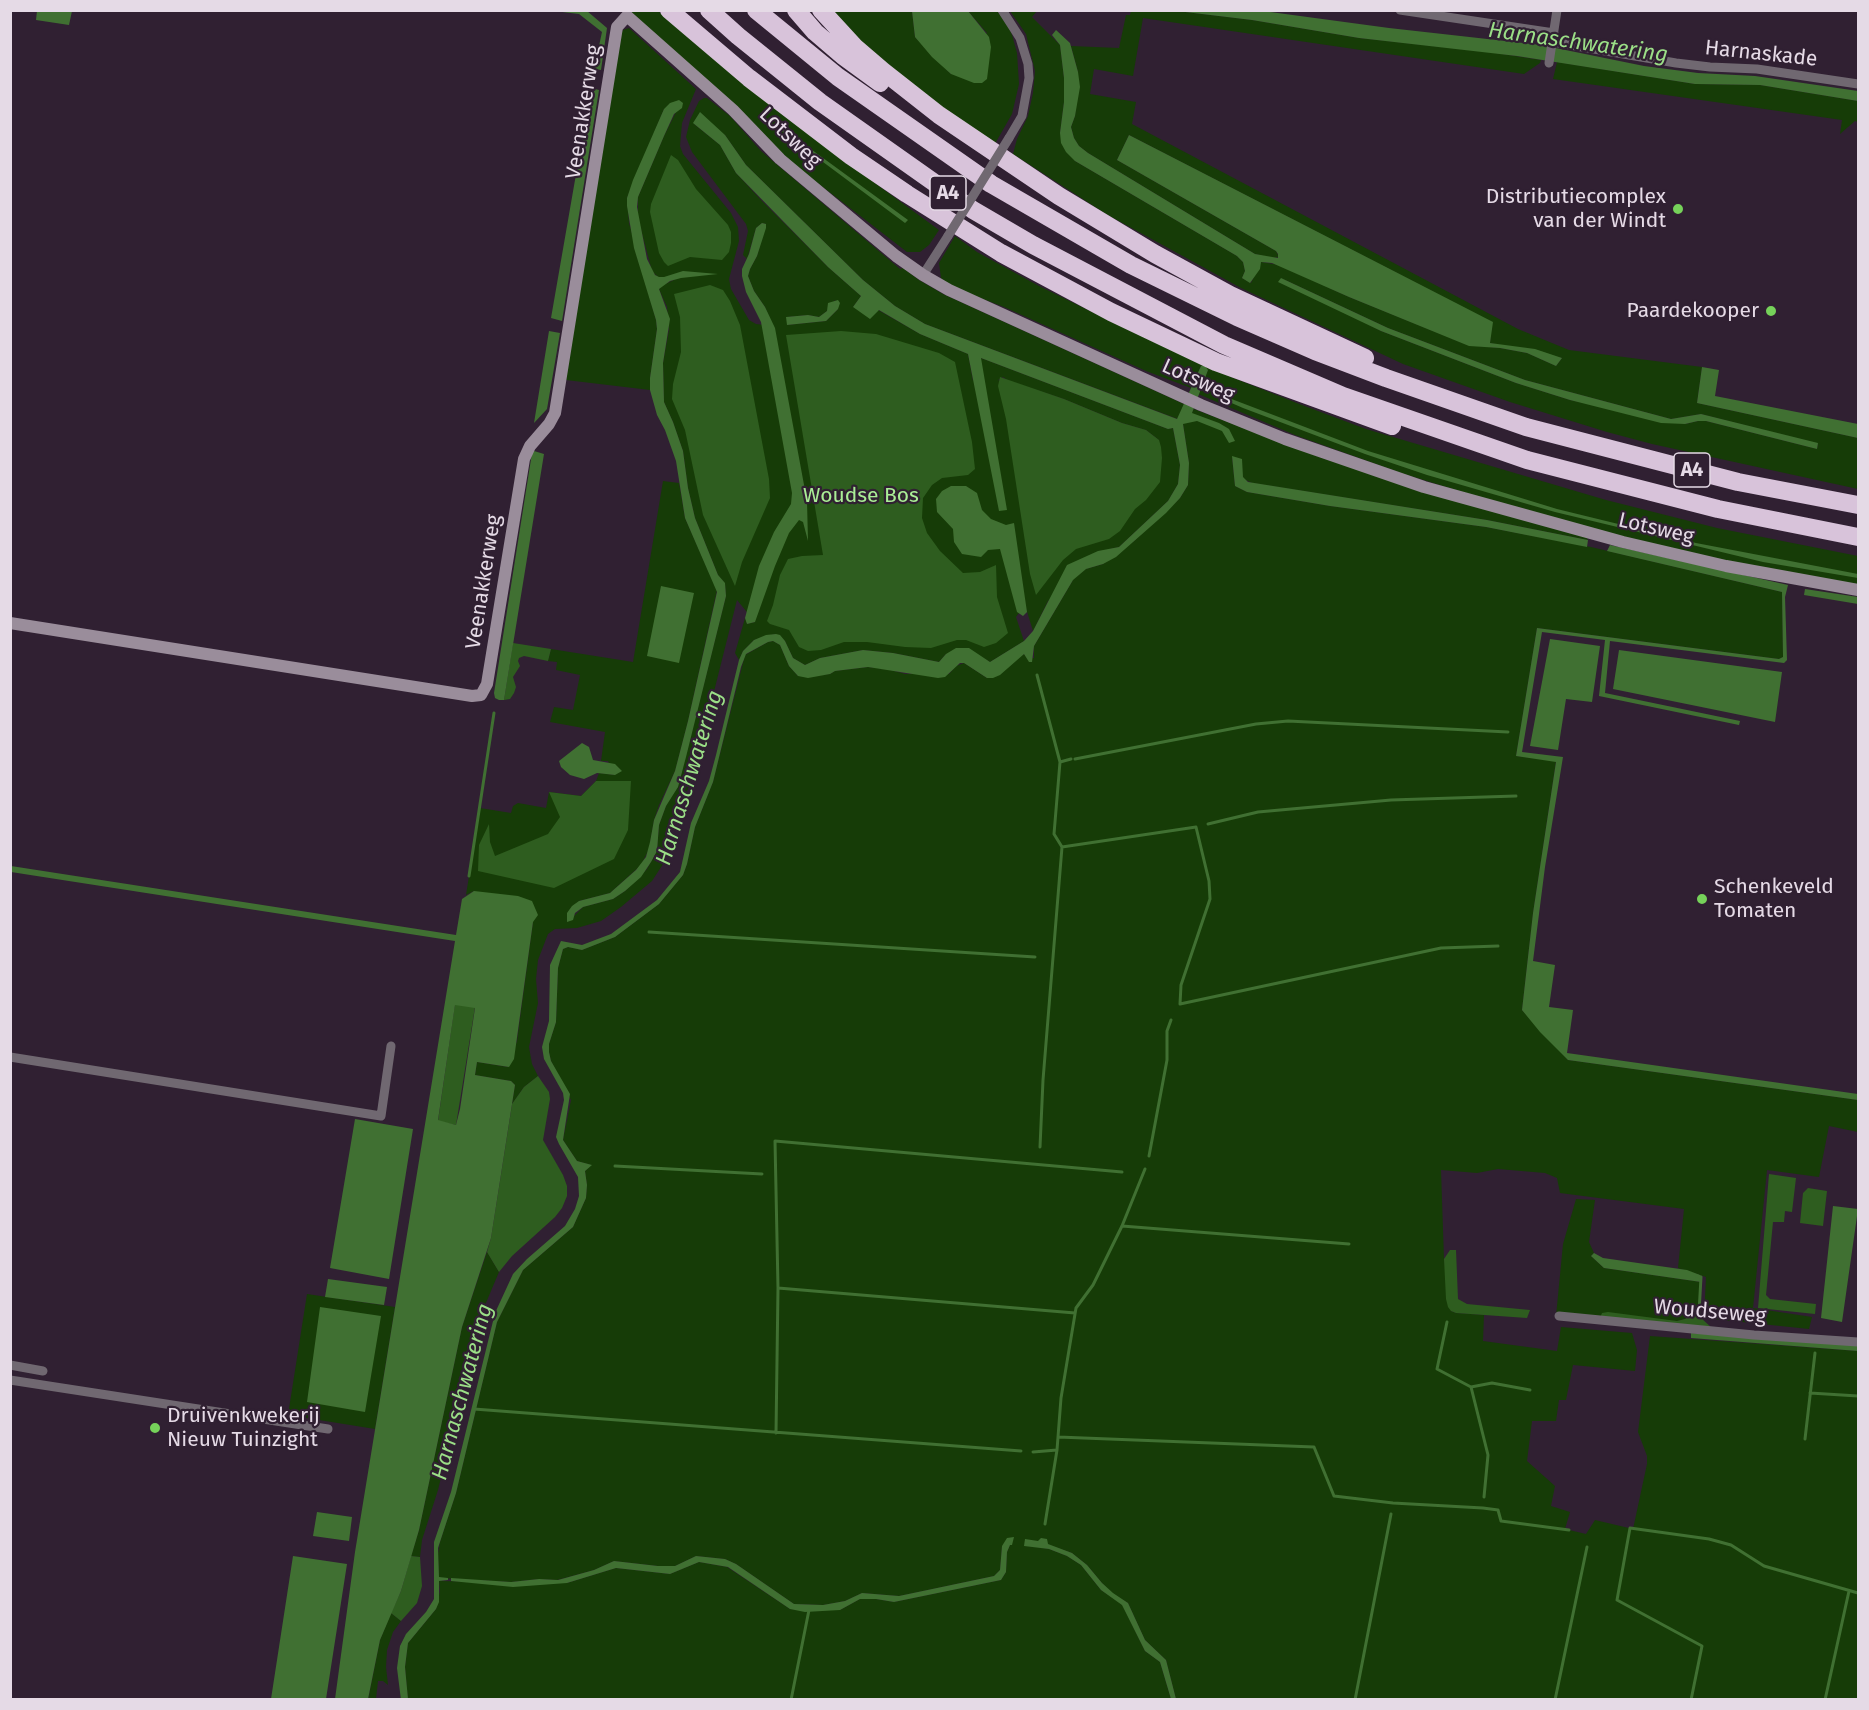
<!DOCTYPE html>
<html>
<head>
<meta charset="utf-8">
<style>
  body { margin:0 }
  #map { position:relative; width:1869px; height:1710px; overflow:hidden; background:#302032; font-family:"Fira Sans",sans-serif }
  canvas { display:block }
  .frame { position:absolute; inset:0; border:12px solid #e5dae6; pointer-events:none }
</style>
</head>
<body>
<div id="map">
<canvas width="1869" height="1710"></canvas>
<div class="frame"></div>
</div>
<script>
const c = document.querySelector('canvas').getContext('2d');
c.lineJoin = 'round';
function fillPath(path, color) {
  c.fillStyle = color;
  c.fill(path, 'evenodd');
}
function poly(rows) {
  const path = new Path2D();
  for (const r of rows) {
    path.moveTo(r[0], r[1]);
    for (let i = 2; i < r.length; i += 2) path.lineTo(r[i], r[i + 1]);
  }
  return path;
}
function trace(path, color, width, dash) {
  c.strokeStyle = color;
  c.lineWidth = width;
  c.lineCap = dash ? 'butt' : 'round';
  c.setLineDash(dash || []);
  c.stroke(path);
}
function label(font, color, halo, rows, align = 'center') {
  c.font = font + ' "Fira Sans",sans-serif';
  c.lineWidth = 4.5;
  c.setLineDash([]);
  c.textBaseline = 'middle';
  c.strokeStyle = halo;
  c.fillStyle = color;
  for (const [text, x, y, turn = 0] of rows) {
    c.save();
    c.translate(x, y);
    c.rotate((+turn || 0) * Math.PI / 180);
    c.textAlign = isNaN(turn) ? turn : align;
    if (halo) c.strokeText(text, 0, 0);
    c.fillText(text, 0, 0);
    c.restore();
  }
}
const green = poly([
  [630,11,658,11,736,78,819,142,939,230,929,245,920,252,907,252,780,154,744,114],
  [824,11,912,11,915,37,951,74,987,33,968,11,997,11,1007,23,1012,35,1017,53,1019,84,1012,114,992,149,924,101],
  [1010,11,1037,11,1032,17,1060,45,1064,78,1064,102,1060,133,1075,161,1237,256,1243,262,1245,271,1242,278,1251,283,1261,262,1279,265,1349,297,1468,345,1500,348,1527,353,1556,366,1562,358,1490,343,1492,322,1129,135,1117,160,1276,251,1279,257,1272,258,1255,254,1088,153,1079,146,1074,138,1071,127,1075,116,1078,72,1071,46,1119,48,1126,15,1130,15,1131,11,1177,11,1252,20,1359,38,1489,52,1541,60,1540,63,1524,74,1143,18,1133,76,1094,69,1090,94,1136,102,1132,124,1518,329,1569,350,1702,367,1697,403,1858,438,1858,489,1652,444,1607,432,1510,402,1403,364,1241,288,1106,214,1013,154,1017,139,1028,116,1033,93,1035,71,1026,34],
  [1281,278,1388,328,1525,380,1671,419,1701,414,1818,444,1817,449,1706,421,1698,421,1685,424,1570,400,1516,383,1381,331],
  [629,28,696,89,682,123,680,146,683,154,731,213,738,227,739,241,729,279,731,289,749,320,756,324,773,326,765,307,754,291,748,276,750,269,757,256,766,224,762,223,756,228,747,259,743,255,748,231,746,224,692,152,686,137,690,120,699,101,704,98,707,98,730,116,761,151,900,269,903,268,919,280,943,294,1184,404,1178,419,925,324,895,306,863,280,746,165,725,135,694,124,720,145,736,173,761,200,828,267,861,296,853,307,878,310,920,334,968,354,973,381,981,358,1168,429,1173,428,1180,465,1178,484,1168,501,1119,547,1110,549,1048,601,1033,631,1025,605,1016,617,1024,641,990,662,985,659,946,654,939,662,893,653,863,650,820,658,805,665,793,658,785,641,775,634,754,640,743,651,739,660,735,653,745,618,747,624,755,622,737,600,692,779,673,825,665,861,652,881,621,907,601,921,577,928,555,929,548,934,538,960,536,979,538,1003,529,1047,532,1064,538,1076,524,1087,512,1104,515,1085,511,1081,475,1075,477,1062,508,1067,517,1041,533,922,474,891,466,895,480,808,511,813,513,806,518,803,546,808,549,792,581,796,596,781,599,773,615,775,608,761,601,761,605,732,550,722,554,707,573,710,580,675,556,670,557,662,548,661,551,649,633,662,663,481,679,483,685,518,717,590,688,721,675,771,659,805,654,820,649,849,641,865,610,893,579,901,573,917,583,907,613,899,625,891,647,869,657,851,659,825,667,803,678,787,726,596,725,584,718,575,695,518,688,488,683,451,673,422,664,402,663,363,669,330,667,307,659,289,661,286,676,279,658,277,652,271,638,218,638,197,664,136,676,112,664,109,627,198,629,223,656,320,657,329,650,378,650,390,566,380,620,36,623,30],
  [835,300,838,309,826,321,787,325,787,317,808,315,819,317,827,311],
  [1003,377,1009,381,1064,399,1122,423,1146,430,1159,440,998,380],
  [1557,62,1695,84,1760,85,1858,101,1858,122,1855,121,1840,134,1842,120,1553,79],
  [955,236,977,252,1039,286,1137,334,1231,377,1302,405,1366,429,1606,500,1717,528,1858,556,1858,585,1707,557,1624,538,1472,495,1401,473,1295,435,1198,394,1208,370,1201,366,1191,388,1146,371,1004,307,949,286,941,278,939,263],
  [1194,409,1325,459,1586,536,1588,540,1487,520,1252,483,1244,479,1232,457,1235,486,1247,492,1330,506,1486,527,1591,547,1782,592,1783,657,1779,659,1537,628,1516,756,1556,761,1533,913,1522,1010,1568,1060,1858,1100,1858,1132,1829,1126,1819,1177,1767,1170,1753,1308,1812,1317,1809,1329,1704,1318,1706,1277,1678,1268,1684,1209,1560,1193,1557,1178,1545,1173,1498,1169,1477,1173,1441,1170,1444,1259,1451,1311,1456,1313,1484,1315,1483,1341,1557,1351,1561,1327,1632,1333,1637,1350,1635,1371,1573,1365,1566,1400,1559,1400,1556,1421,1532,1421,1527,1461,1555,1486,1551,1506,1570,1512,1565,1529,1586,1534,1595,1520,1633,1529,1647,1464,1647,1456,1638,1432,1650,1336,1858,1351,1858,1699,1176,1699,1166,1660,1145,1640,1128,1603,1113,1594,1102,1583,1087,1565,1072,1553,1038,1541,1024,1545,1049,1549,1067,1556,1081,1565,1101,1590,1122,1604,1145,1651,1160,1662,1171,1699,408,1700,405,1667,408,1643,436,1609,440,1591,439,1581,567,1583,616,1568,670,1574,699,1562,727,1567,790,1609,840,1610,860,1599,876,1599,894,1602,1001,1580,1006,1572,1007,1552,1010,1545,1002,1546,1000,1570,994,1576,899,1596,862,1593,845,1601,823,1605,794,1604,736,1564,725,1559,696,1556,675,1566,658,1566,614,1561,594,1570,557,1580,539,1579,511,1582,439,1578,438,1554,440,1542,456,1493,497,1322,523,1270,573,1227,586,1198,587,1185,585,1171,591,1165,577,1161,563,1140,571,1100,551,1061,549,1052,549,1044,556,1022,558,968,563,949,568,947,582,950,615,937,659,904,683,875,687,864,695,827,713,782,745,655,768,642,773,641,780,645,789,666,798,676,830,674,835,671,868,667,887,669,905,674,949,674,956,666,964,663,987,678,1024,654,1028,659,1034,658,1034,646,1073,580,1086,569,1103,564,1134,541,1180,498,1188,485,1189,463,1183,424],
  [1576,1199,1595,1200,1589,1242,1594,1253,1591,1256,1604,1268,1701,1282,1700,1310,1685,1319,1677,1321,1599,1320,1556,1316,1563,1244],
  [487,1252,499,1272,480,1317,438,1490,422,1540,420,1557,411,1556,419,1530,462,1327],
  [307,1294,395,1307,375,1429,288,1415],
  [391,1613,401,1621,393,1632,387,1650,386,1667,388,1685,383,1681,378,1681,376,1699,368,1700,380,1640]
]);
const forest = poly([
  [671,155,678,160,696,189,728,225,731,232,731,243,729,252,722,260,690,257,668,266,664,262,659,253,650,212,651,204],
  [710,285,723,290,730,301,740,325,769,479,770,498,742,562,735,586,703,515,685,430,672,399,673,384,681,352,680,317,674,294],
  [841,331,876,334,939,353,955,362,972,442,975,469,968,475,942,478,932,485,923,498,922,518,927,533,940,551,963,573,980,572,996,565,997,597,1008,633,996,643,984,647,966,640,957,640,931,648,905,647,867,642,844,642,821,650,808,651,799,647,789,630,770,624,767,621,773,605,780,575,788,559,802,556,823,555,786,335],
  [1000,377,1064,399,1122,423,1146,430,1159,440,1161,447,1162,458,1160,482,1146,500,1135,509,1120,531,1109,539,1076,549,1063,560,1036,595,1030,574,1006,419,998,386],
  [513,643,551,649,548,661,524,656,519,658,518,661,520,666,513,677,516,687,514,693,510,699,504,700],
  [596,781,631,781,628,830,614,859,554,888,478,871,479,845,489,824,490,842,495,856,548,834,560,817,549,792,581,796],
  [455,1004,475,1007,456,1125,438,1121],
  [538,1076,549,1092,550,1099,543,1140,563,1175,567,1186,567,1196,562,1208,555,1217,512,1256,499,1272,487,1252,491,1238,511,1111,512,1104,524,1087],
  [1769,1174,1796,1178,1792,1212,1785,1211,1784,1222,1773,1222,1766,1295,1770,1299,1816,1304,1815,1314,1758,1308],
  [1808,1188,1827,1191,1823,1226,1800,1223,1803,1193],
  [1450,1250,1456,1250,1458,1299,1467,1304,1530,1310,1527,1318,1456,1313,1451,1311,1448,1307,1446,1299,1444,1259],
  [1700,1310,1701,1318,1712,1328,1599,1320,1602,1313,1608,1312,1677,1321,1685,1319],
  [411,1556,420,1557,422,1586,417,1603,401,1621,391,1613,401,1591]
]);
const water = poly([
  [37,11,72,11,69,25,36,20],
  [554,11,587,11,607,28,601,70,594,69,602,32,579,14],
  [912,11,968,11,989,37,991,47,987,79,982,83,974,83,951,74,932,57,915,37],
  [1177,11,1263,11,1389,28,1541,45,1644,66,1698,73,1755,76,1858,91,1858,101,1760,85,1695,84,1517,56,1359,38,1252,20],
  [1056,30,1070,43,1078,72,1080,87,1075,116,1071,127,1074,138,1079,146,1088,153,1255,254,1278,258,1278,254,1276,251,1117,160,1129,135,1493,322,1490,343,1535,349,1562,358,1556,366,1527,353,1500,348,1469,346,1349,297,1272,263,1261,262,1260,269,1250,283,1242,278,1245,271,1243,262,1237,256,1075,161,1066,152,1061,143,1060,133,1064,102,1064,78,1060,45,1052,35],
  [591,88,599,90,562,321,551,318],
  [679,100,683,103,682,108,674,114,664,136,638,197,637,207,647,259,655,275,659,277,664,277,683,271,718,274,681,278,670,281,659,289,670,319,663,363,664,402,673,422,683,451,688,488,695,518,718,575,725,583,726,596,686,757,678,787,666,806,659,825,657,851,651,862,641,877,625,891,613,899,583,907,575,913,573,920,567,922,567,913,572,906,579,901,610,893,636,870,646,857,650,842,654,820,675,771,688,721,717,592,685,518,676,461,665,430,657,415,650,390,650,378,657,329,656,320,634,248,627,206,627,198,633,180,664,109,670,103],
  [700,112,725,135,746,165,863,280,895,306,925,324,1177,419,1201,366,1205,366,1208,370,1192,413,1219,423,1229,429,1235,441,1229,443,1222,431,1197,421,1183,424,1189,463,1188,485,1180,498,1166,513,1116,557,1103,564,1086,569,1073,580,1034,646,1032,662,1029,662,1024,654,1000,675,993,678,987,678,964,663,960,663,945,677,938,678,868,667,835,671,830,674,808,678,798,676,789,666,780,645,773,641,768,642,746,654,741,667,713,782,695,827,687,864,683,875,659,904,615,937,582,950,568,947,563,949,558,968,556,1022,549,1044,549,1052,551,1061,570,1094,563,1140,577,1161,592,1165,585,1171,587,1185,586,1198,573,1227,523,1270,497,1322,456,1493,438,1548,439,1577,448,1578,448,1580,439,1581,439,1602,436,1609,408,1643,405,1667,408,1699,401,1700,397,1668,400,1646,406,1634,426,1612,434,1599,434,1542,451,1492,495,1313,513,1274,527,1259,565,1226,575,1209,579,1196,578,1177,559,1144,556,1137,564,1100,563,1093,544,1059,542,1047,549,1021,550,965,561,941,582,945,611,934,657,900,680,872,691,823,709,781,716,755,739,660,743,651,754,640,766,635,776,634,780,635,785,641,793,658,805,665,820,658,863,650,893,653,939,662,946,654,956,648,969,648,990,662,1024,641,1033,631,1067,565,1098,551,1119,547,1168,501,1178,484,1180,465,1173,428,1168,429,981,358,1007,510,999,511,968,354,920,334,879,310,870,319,853,307,861,296,828,267,736,173,720,145,693,123],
  [778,124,808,147,908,220,905,223,776,127],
  [762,223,766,224,766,228,757,256,750,269,748,276,754,291,765,307,775,328,807,501,808,541,803,522,799,520,789,533,775,566,755,622,747,624,745,618,759,566,774,532,791,504,792,493,761,322,746,292,742,276,742,269,749,254,756,228],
  [1281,278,1388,328,1525,380,1671,419,1701,414,1818,443,1817,449,1706,421,1698,421,1685,424,1661,423,1570,400,1516,383,1381,331,1278,282],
  [838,300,840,303,838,309,826,321,787,325,786,317,808,315,819,317,827,311,828,303],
  [549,331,560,333,547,409,534,423],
  [1702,367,1719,370,1715,396,1858,424,1858,438,1697,403],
  [1221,395,1368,451,1557,509,1696,543,1858,574,1858,578,1763,562,1555,512,1427,475,1365,454,1243,408,1220,398],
  [534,451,544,454,504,700,499,700,495,698,494,693,532,453],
  [1232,456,1242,459,1243,477,1248,482,1487,520,1588,540,1587,547,1486,527,1330,506,1247,492,1235,486],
  [951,486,966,486,977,493,982,510,991,519,1006,525,1014,523,1027,612,1023,616,1017,612,1000,549,988,550,981,557,962,554,954,542,953,529,937,512,936,499,942,491],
  [1610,545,1788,585,1785,597,1787,660,1784,663,1610,641,1605,693,1740,721,1739,725,1599,696,1605,640,1542,632,1522,752,1563,757,1545,867,1533,961,1555,965,1549,1007,1573,1010,1567,1053,1858,1094,1858,1100,1568,1060,1540,1032,1522,1010,1533,913,1556,762,1516,756,1537,628,1779,659,1783,657,1782,592,1607,551],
  [661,586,694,593,679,663,647,656],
  [1805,589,1858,597,1858,604,1804,595],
  [1550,639,1600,646,1592,702,1566,699,1558,750,1530,746],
  [1619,650,1782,672,1775,722,1613,689],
  [582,743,589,747,593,760,615,764,622,771,615,775,597,773,584,779,570,775,561,767,559,761],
  [11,866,456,935,462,899,474,891,518,896,532,901,538,915,533,922,514,1059,509,1067,477,1062,475,1075,511,1081,515,1085,491,1238,462,1327,419,1530,401,1591,380,1640,368,1699,335,1699,355,1552,455,941,11,872],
  [455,1005,475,1008,460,1109,456,1125,438,1120],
  [355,1119,413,1129,389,1279,330,1268],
  [1833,1206,1858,1209,1842,1322,1821,1318],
  [1594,1253,1603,1258,1687,1270,1700,1275,1701,1282,1604,1268,1591,1256],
  [328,1279,387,1287,384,1305,325,1297],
  [320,1307,381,1316,365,1412,307,1402],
  [1691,1333,1858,1345,1858,1351,1691,1338],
  [317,1512,352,1517,349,1541,313,1536],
  [1014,1537,1012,1545,1010,1545,1007,1552,1006,1572,1001,1580,894,1602,876,1599,860,1599,840,1610,805,1612,790,1609,728,1567,699,1562,670,1574,616,1568,567,1583,513,1587,451,1581,451,1578,511,1582,539,1579,558,1580,594,1570,614,1561,658,1566,675,1566,696,1556,725,1559,736,1564,794,1604,823,1605,845,1601,862,1593,899,1596,994,1576,1000,1570,1002,1546,1007,1538],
  [1041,1538,1047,1539,1048,1544,1072,1553,1087,1565,1102,1583,1113,1593,1128,1603,1145,1640,1166,1660,1176,1699,1171,1699,1160,1662,1145,1651,1122,1605,1101,1590,1081,1565,1067,1556,1049,1549,1024,1546,1025,1539,1038,1541],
  [293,1556,347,1564,326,1699,271,1699]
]);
const stream = poly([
  [1037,675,1060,762,1054,834,1062,847,1043,1080,1040,1147],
  [1075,759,1256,724,1288,721,1508,732],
  [1060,762,1071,759],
  [1208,824,1258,812,1391,800,1516,796],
  [1062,847,1196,827,1209,881,1210,899,1181,985,1180,1004,1441,948,1498,946],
  [469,876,494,713],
  [649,932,1035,957],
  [1149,1156,1167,1060,1167,1031,1171,1020],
  [615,1166,762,1174],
  [1122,1226,1349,1244],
  [1697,1276,1701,1277,1699,1313],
  [778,1288,1075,1313],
  [1447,1322,1437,1369,1471,1387,1488,1455,1484,1497],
  [1471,1387,1492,1383,1530,1390],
  [1810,1393,1858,1396],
  [474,1409,1021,1451],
  [776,1433,778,1288,775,1141,1122,1172],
  [1058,1437,1314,1447,1334,1496,1393,1503,1483,1508,1498,1510,1501,1521,1569,1530],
  [1805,1439,1815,1353],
  [1033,1452,1057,1450],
  [1045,1524,1057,1450,1061,1398,1076,1308,1093,1285,1122,1226,1145,1169],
  [791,1700,809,1610],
  [1355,1700,1391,1514],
  [1555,1700,1587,1547],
  [1691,1700,1702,1646,1617,1600,1630,1528,1709,1539,1731,1545,1764,1566,1858,1593],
  [1825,1700,1849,1591]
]);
const street = poly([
  [1002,10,1020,38,1028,64,1029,78,1022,116,1009,138],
  [1400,10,1554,33],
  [1553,42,1676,63,1710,67,1757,69,1858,84],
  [1549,63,1557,10],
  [923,275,948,236],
  [10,1057,381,1116,391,1046],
  [1559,1316,1754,1335,1858,1342],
  [10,1365,43,1371],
  [10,1380,328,1429]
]);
const secondary = poly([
  [10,623,472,696,481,695,487,684,524,459,530,446,549,424,555,413,617,27,627,16,733,110,780,159,896,256,923,275,949,290,1201,405,1285,439,1424,487,1623,542,1726,566,1858,590]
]);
const highway = poly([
  [669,10,749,78,851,156,907,194,1001,253,1111,312,1216,362,1392,426],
  [709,10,738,36,820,102,973,210,1033,245,1224,345,1343,396,1527,460,1718,509,1858,537],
  [756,10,838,77,991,184,1131,265,1237,317,1315,351,1386,378,1526,427,1738,482,1858,505],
  [796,10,815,32,843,56,880,83],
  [821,10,855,47,883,71,939,115,1059,196,1155,254,1230,295,1365,358]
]);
const streetBridge = poly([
  [948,236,1009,138]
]);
const markers = [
  [1678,209,6,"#76d25a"],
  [1771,311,6,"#76d25a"],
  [1702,899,6,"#76d25a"],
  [155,1428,6,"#76d25a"]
];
const shields = [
  [948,193,36],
  [1692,470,36]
];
const shieldNames = [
  ["A4",948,193],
  ["A4",1692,470]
];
const streetNames = [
  ["Harnaskade",1761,54,6],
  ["Veenakkerweg",584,112,-81],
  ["Lotsweg",790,138,44],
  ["Lotsweg",1198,381,24],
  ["Lotsweg",1656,529,13],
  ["Veenakkerweg",484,582,-81],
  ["Woudseweg",1710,1312,5]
];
const poiNames = [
  ["Distributiecomplex",1666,197],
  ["van der Windt",1666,221],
  ["Paardekooper",1759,311],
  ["Schenkeveld",1714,887,"left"],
  ["Tomaten",1714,911,"left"],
  ["Druivenkwekerij",167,1416,"left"],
  ["Nieuw Tuinzight",167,1440,"left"]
];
const parkNames = [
  ["Woudse Bos",861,496]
];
const waterNames = [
  ["Harnaschwatering",1578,43,8],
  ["Harnaschwatering",690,778,-73],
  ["Harnaschwatering",463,1392,-75]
];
fillPath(green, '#163c07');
fillPath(forest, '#2e5d1f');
fillPath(water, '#407032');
trace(stream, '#407032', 3);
trace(street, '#706871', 9);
trace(secondary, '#9a8d9b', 12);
trace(highway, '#d8c3da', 18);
trace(streetBridge, '#706871', 9);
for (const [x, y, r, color] of markers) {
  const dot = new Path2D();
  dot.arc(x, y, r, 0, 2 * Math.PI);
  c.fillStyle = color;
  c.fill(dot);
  trace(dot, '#302032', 2);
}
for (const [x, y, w] of shields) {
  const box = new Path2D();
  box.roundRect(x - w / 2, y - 17, w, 34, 4.5);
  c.fillStyle = '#302032';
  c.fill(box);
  trace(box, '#e5dae6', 1.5);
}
label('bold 20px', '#e5dae6', null, shieldNames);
label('21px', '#e5dae6', '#302032', streetNames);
label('21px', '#e5dae6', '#302032', poiNames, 'right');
label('21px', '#aaee96', '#302032', parkNames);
label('italic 22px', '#9bdf87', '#302032', waterNames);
</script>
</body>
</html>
